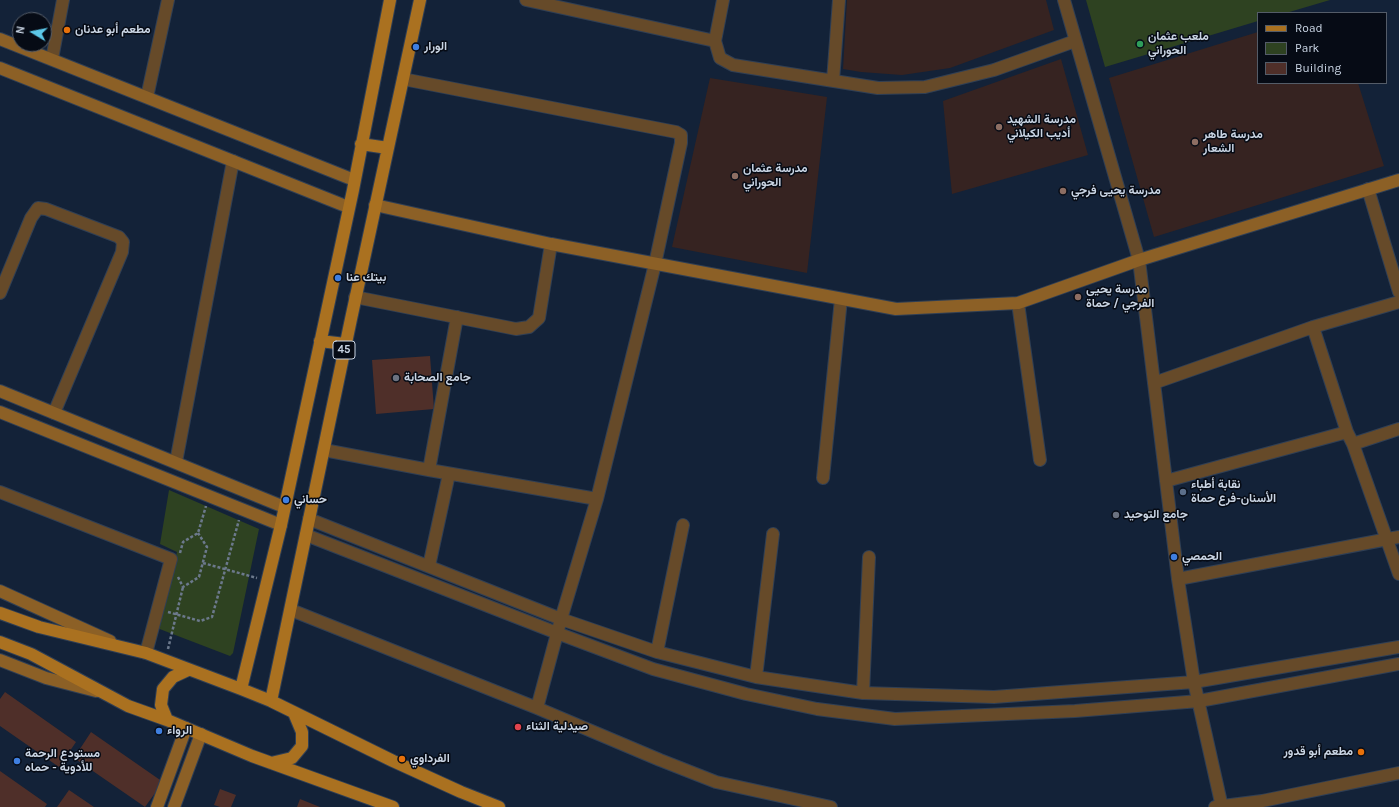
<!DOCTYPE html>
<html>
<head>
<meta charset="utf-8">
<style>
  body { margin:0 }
  #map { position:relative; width:1399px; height:807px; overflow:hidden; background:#132238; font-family:Karla,sans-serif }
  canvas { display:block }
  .legend { position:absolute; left:1257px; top:12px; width:130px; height:72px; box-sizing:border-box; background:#060b15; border:1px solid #545c68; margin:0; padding:5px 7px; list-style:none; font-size:12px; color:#cad5e4 }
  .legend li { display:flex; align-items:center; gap:8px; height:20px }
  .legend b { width:20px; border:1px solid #545c68 }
  .north { position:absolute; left:12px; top:12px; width:40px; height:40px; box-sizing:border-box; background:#060b15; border:1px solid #545c68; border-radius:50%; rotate:280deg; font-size:11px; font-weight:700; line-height:16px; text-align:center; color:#cad5e4 }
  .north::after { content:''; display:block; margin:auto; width:14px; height:18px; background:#5cc7e8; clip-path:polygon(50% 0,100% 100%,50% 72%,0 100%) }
</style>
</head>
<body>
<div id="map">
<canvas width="1399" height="807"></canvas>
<ul class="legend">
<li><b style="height:5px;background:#aa7120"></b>Road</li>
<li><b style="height:11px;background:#2e4221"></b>Park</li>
<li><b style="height:11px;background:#4f2f29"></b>Building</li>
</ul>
<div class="north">N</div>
</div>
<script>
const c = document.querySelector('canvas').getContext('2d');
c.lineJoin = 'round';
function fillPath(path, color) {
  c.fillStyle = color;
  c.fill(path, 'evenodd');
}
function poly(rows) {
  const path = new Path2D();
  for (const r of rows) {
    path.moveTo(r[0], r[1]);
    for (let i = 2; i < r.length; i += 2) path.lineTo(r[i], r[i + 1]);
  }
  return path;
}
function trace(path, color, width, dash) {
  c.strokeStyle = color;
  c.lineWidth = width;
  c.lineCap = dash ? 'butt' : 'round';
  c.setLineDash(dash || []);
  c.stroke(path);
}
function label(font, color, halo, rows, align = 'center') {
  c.font = font + ' Karla,Vazirmatn,sans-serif';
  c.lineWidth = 3;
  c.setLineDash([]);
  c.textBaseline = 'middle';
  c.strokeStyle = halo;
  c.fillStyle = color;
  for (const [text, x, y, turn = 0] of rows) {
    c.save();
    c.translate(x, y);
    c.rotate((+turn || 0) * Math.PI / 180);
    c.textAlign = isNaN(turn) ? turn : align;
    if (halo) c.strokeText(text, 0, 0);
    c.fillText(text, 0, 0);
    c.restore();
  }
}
const education = poly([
  [847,0,1046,0,1054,30,950,68,902,75,861,72,843,69],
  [1258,32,1258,83,1358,83,1384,166,1154,237,1109,78],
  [1061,59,1088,155,952,194,943,101],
  [710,78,827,97,807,273,672,247]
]);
const green = poly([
  [1086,0,1330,0,1286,13,1258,13,1258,21,1105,67],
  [169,490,259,529,233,653,230,656,157,628,177,552,160,544]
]);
const building = poly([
  [430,356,434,409,376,414,372,360],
  [5,692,76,742,59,767,0,726,0,699],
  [91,732,163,782,145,807,74,758],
  [0,771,47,804,45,807,0,807],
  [220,789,236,795,231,807,220,807,214,805],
  [69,790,94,807,57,807],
  [300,799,320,807,297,807]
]);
const path = poly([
  [180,553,183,542,198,533,206,506],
  [203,563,257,578],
  [178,577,183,587,199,577,207,547,198,533],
  [168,612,200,621,212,617,239,520],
  [168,649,183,587]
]);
const street = poly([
  [526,0,715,41],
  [723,0,715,41,720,58,733,65,878,88,925,87,994,70,1075,41],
  [1064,0,1139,260,1178,579,1194,682,1222,807],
  [52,59,63,0],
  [403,79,676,132,681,135,681,143,655,264,597,499,561,619,537,708],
  [833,81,839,0],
  [147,97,168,0],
  [1368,189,1399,292],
  [0,293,31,218,38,208,46,209,119,237,123,242,122,252,54,413],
  [355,297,516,329,529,327,539,318,551,244],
  [1018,303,1040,460],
  [1313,327,1347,432,1353,444,1399,574],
  [1154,383,1313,327,1399,302],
  [1353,444,1399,429],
  [324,450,429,470,597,499],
  [176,462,233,161],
  [429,470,457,317],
  [823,478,841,299],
  [1166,481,1347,432],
  [0,492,171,559,146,653],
  [309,519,561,619,657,652,756,677,863,693,994,697,1194,682,1399,647],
  [306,535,557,633,653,669,746,694,817,709,895,719,1075,711,1199,701,1399,664],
  [429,566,449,474],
  [1178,579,1399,537],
  [291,610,537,708,660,760,716,782,831,807],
  [657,652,683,525],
  [756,677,773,534],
  [863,693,869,557],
  [1215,807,1262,801,1399,773]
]);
const secondary = poly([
  [0,39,354,180],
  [0,68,348,207],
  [375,205,551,244,896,309,1018,303,1139,260,1399,180],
  [0,391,284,507],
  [0,412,281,525],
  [0,591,110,641],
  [0,660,46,678,96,691],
  [157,807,186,728],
  [174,807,201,734]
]);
const primary = poly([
  [361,144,388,148],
  [320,341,345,344],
  [0,613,39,627,146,653,241,689,271,701,393,761,461,792,499,807],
  [0,642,31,654,128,706,167,720,252,756,393,807],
  [241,689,281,525,353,190,390,0],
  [271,701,351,319,420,0],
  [167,720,161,705,163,689,173,677,188,670],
  [271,763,292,758,302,746,302,732,294,713]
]);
const markers = [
  [67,30,4,"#e8710a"],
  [1140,44,4,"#2e9e5b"],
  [416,47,4,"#3f7fe0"],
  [999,127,4,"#8d6e63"],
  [1195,142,4,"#8d6e63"],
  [735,176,4,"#8d6e63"],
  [1063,191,4,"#8d6e63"],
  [338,278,4,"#3f7fe0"],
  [1078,297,4,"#8d6e63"],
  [396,378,4,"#6b7280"],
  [1183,492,4,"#5c6f8a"],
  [286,500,4,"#3f7fe0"],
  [1116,515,4,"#6b7280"],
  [1174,557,4,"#3f7fe0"],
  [518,727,4,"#e0444e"],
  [159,731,4,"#3f7fe0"],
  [1361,752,4,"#e8710a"],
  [402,759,4,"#e8710a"],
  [17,761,4,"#3f7fe0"]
];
const shields = [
  [344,350,22]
];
const shieldNames = [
  ["45",344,350]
];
const poiNames = [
  ["مطعم أبو عدنان",75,30],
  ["ملعب عثمان",1148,37],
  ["الحوراني",1148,51],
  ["الورار",424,47],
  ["مدرسة الشهيد",1007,120],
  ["أديب الكيلاني",1007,134],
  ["مدرسة طاهر",1203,135],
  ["الشعار",1203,149],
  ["مدرسة عثمان",743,169],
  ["الحوراني",743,183],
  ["مدرسة يحيى فرجي",1071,191],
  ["بيتك عنا",346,278],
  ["مدرسة يحيى",1086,290],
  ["الفرجي / حماة",1086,304],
  ["جامع الصحابة",404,378],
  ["نقابة أطباء",1191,485],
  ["الأسنان-فرع حماة",1191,499],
  ["حساني",294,500],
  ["جامع التوحيد",1124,515],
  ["الحمصي",1182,557],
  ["صيدلية الثناء",526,727],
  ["الرواء",167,731],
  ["مطعم أبو قدور",1353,752,"right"],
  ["مستودع الرحمة",25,754],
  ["للأدوية - حماه",25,768],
  ["الفرداوي",410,759]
];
fillPath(education, '#362321');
fillPath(green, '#2e4221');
fillPath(building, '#4f2f29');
trace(street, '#303f54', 14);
trace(secondary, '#303f54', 14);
trace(primary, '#303f54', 14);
trace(path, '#6c798c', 2.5, [3, 2]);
trace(street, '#664a29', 12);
trace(secondary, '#8c6026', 12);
trace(primary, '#aa7120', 12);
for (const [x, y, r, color] of markers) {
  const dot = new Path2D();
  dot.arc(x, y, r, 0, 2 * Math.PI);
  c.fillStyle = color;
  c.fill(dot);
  trace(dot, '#060b15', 1.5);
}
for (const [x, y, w] of shields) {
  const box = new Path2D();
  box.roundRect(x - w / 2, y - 9, w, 18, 3);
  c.fillStyle = '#060b15';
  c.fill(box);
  trace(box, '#cad5e4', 1);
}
label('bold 11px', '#cad5e4', null, shieldNames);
label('bold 12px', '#cad5e4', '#060b15', poiNames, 'left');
</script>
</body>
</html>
